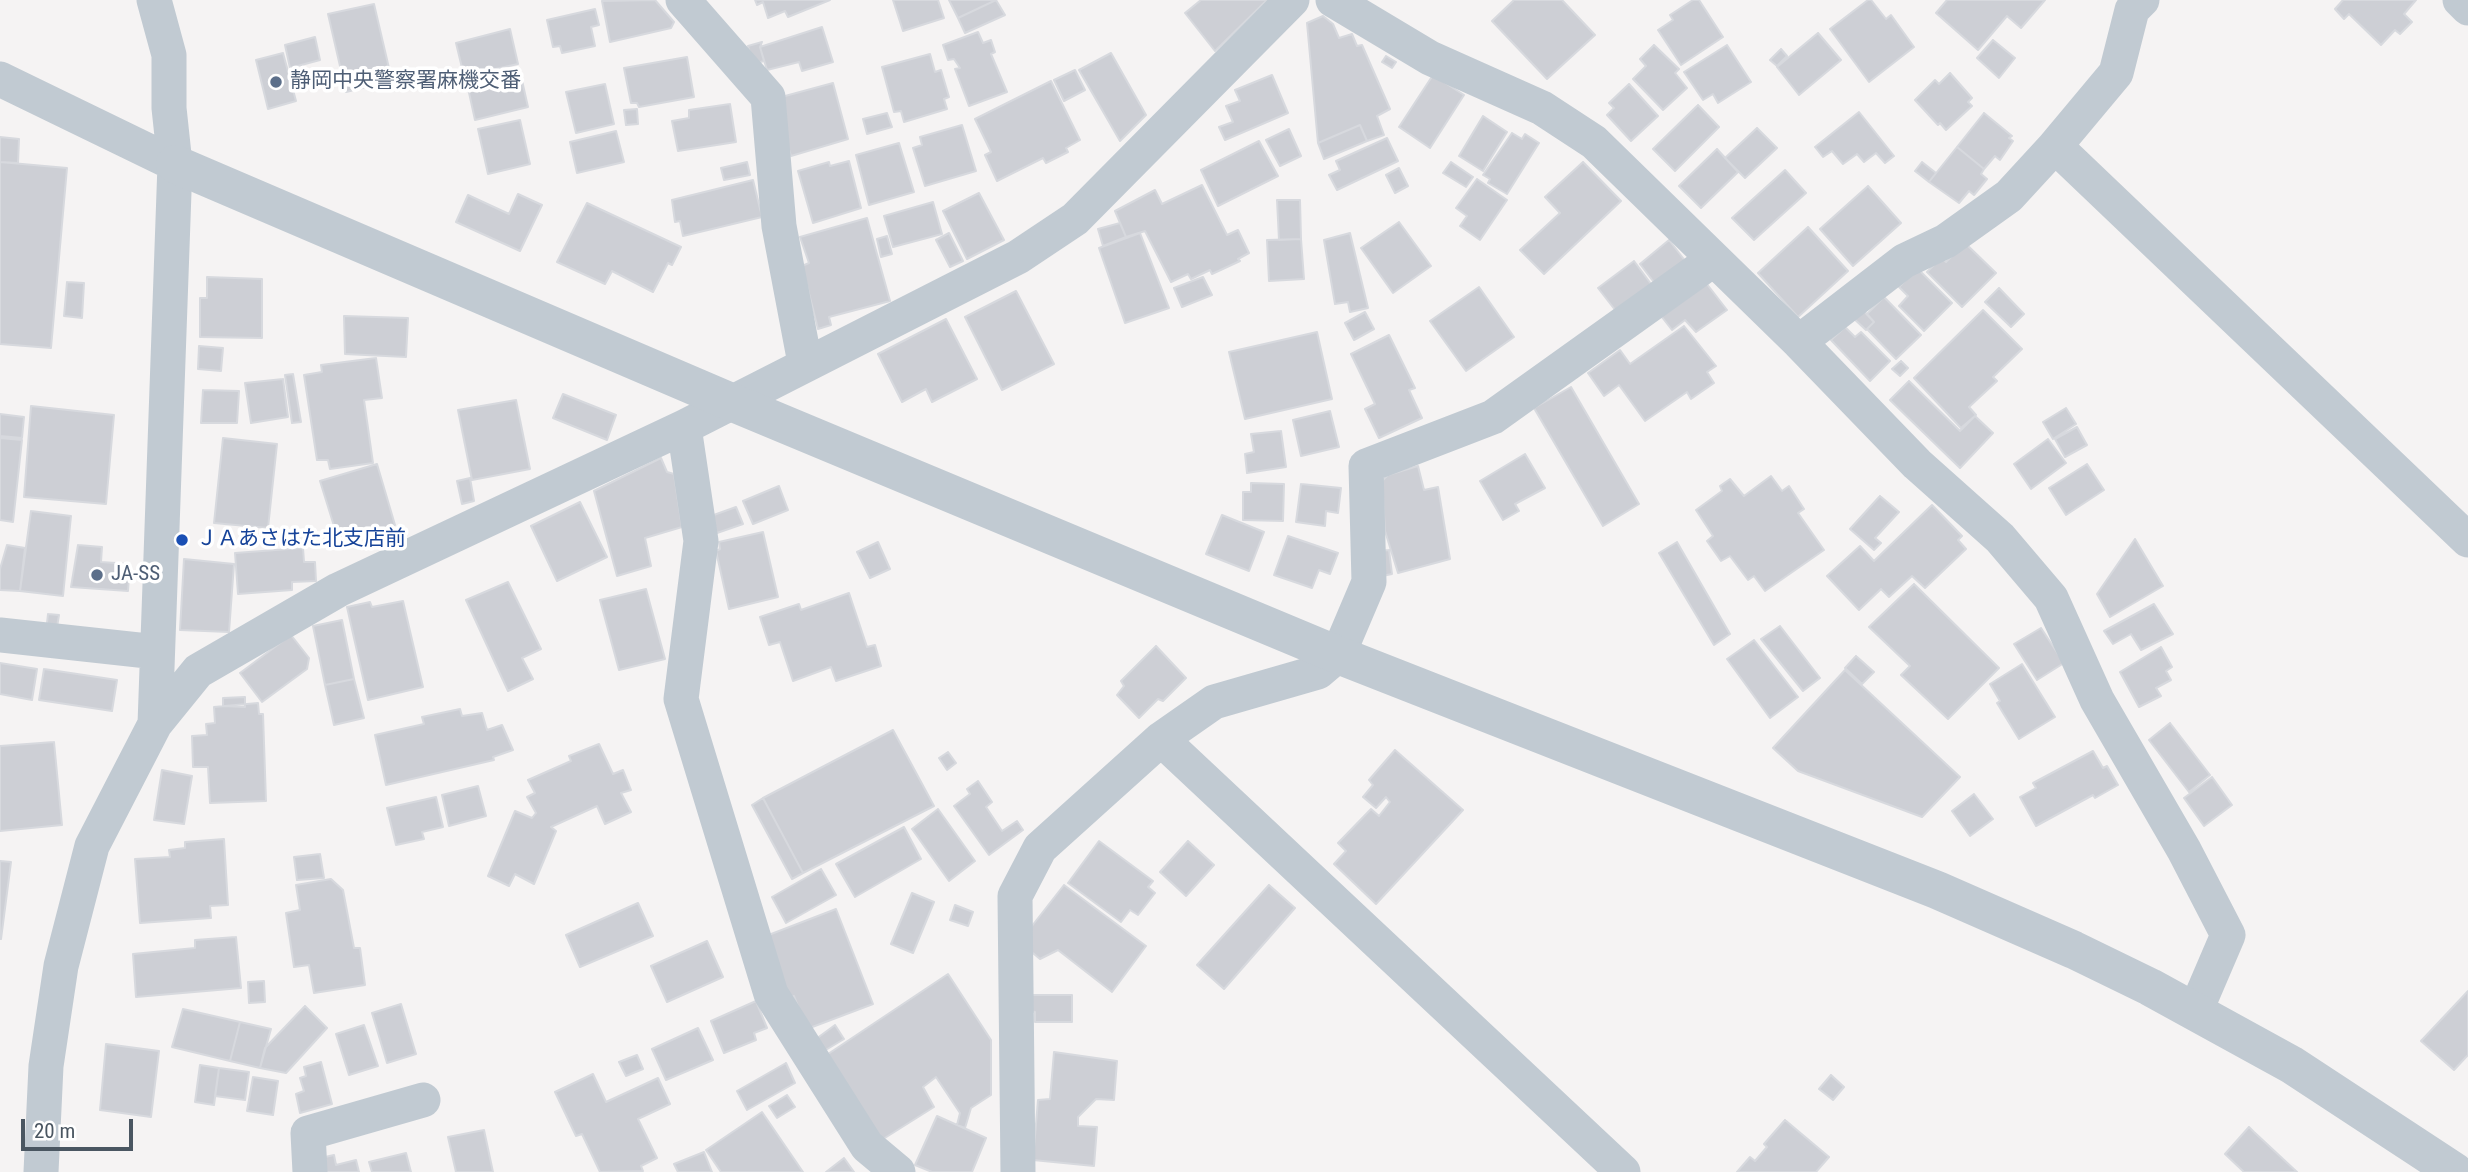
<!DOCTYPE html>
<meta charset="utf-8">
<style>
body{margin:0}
#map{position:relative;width:2468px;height:1172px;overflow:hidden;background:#f5f3f3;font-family:"Roboto Condensed",sans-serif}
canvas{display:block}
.scale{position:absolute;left:21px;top:1119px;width:112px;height:32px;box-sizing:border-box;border:4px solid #4a5661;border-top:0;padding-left:9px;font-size:21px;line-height:24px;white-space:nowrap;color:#4a5661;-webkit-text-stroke:5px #fff;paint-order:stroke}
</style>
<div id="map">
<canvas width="2468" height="1172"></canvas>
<div class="scale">20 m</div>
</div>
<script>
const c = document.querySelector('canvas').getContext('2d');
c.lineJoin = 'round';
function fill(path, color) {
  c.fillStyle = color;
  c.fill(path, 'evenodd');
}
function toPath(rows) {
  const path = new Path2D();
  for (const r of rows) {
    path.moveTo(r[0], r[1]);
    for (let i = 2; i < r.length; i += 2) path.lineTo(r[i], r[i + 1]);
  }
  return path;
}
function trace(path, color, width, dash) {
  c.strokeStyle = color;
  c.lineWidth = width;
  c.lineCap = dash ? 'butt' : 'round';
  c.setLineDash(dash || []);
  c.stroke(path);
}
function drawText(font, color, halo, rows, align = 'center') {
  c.font = font + ' "Roboto Condensed","Noto Sans JP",sans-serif';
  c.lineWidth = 7;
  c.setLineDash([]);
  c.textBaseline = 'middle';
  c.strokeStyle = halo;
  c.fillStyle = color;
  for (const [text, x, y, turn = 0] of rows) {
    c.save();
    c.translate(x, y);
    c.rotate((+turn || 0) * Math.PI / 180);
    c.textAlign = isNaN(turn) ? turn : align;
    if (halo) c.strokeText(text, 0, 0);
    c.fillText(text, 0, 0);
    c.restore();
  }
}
const building = toPath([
 [655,0,674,22,671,28,610,42,602,1,655,0],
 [755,0,830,0,788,17,785,11,768,18,763,2,757,5,755,0],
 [893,0,938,0,944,18,903,31,893,0],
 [949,0,996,0,958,18,949,0],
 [996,0,1005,15,965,33,958,18,996,0],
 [1201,0,1267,0,1215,51,1185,13,1201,0],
 [1514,0,1562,0,1595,35,1547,79,1492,21,1514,0],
 [1693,0,1699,0,1723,37,1681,65,1658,30,1673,20,1670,15,1693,0],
 [1868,0,1871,0,1886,19,1891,15,1914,47,1869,82,1830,29,1868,0],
 [1947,0,2045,0,2021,28,2007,16,1978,50,1936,13,1947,0],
 [2343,0,2416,0,2404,14,2412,22,2400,34,2395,30,2381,45,2349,14,2344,19,2335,9,2343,0],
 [374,4,392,81,346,92,328,14,374,4],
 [595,9,599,25,591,27,595,46,562,53,560,46,553,47,547,20,595,9],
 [1323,16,1333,24,1339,38,1352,34,1357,46,1362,45,1390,109,1377,116,1384,135,1367,141,1360,125,1318,143,1307,23,1323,16],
 [822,27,833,62,802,71,799,62,767,70,760,47,822,27],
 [510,29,518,64,464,76,456,43,510,29],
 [978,32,983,43,991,40,995,52,991,54,1007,92,969,106,955,69,960,68,954,59,948,60,943,45,978,32],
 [1818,33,1841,60,1799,95,1777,67,1818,33],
 [315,37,320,60,290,68,285,45,315,37],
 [1993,40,2015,58,1999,78,1977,58,1993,40],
 [762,42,760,47,764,61,753,64,748,46,762,42],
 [1654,45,1679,69,1675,73,1687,88,1663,110,1633,79,1646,66,1640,59,1654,45],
 [1727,45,1751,82,1718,103,1713,94,1703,100,1684,72,1727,45],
 [1781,49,1787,56,1777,66,1770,60,1781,49],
 [283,53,296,101,268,109,256,60,283,53],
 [1111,53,1146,115,1120,141,1079,70,1111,53],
 [930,54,935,72,941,70,949,97,944,99,947,109,904,122,901,111,894,112,882,67,930,54],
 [1386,56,1396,62,1392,68,1382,62,1386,56],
 [687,57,694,97,639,107,637,103,631,103,624,68,687,57],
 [1075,70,1085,90,1064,101,1054,80,1075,70],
 [1950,73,1972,98,1968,102,1972,106,1946,130,1940,123,1938,125,1915,100,1935,80,1939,84,1950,73],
 [1272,75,1288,113,1225,140,1219,127,1233,122,1226,106,1240,101,1235,90,1272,75],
 [1433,75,1464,95,1430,148,1399,127,1433,75],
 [521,76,528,107,475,120,468,88,521,76],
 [1051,81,1080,140,1066,148,1068,152,1046,163,1043,158,997,181,985,155,991,152,975,119,1051,81],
 [833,83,848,139,791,156,774,99,833,83],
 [605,84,614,124,576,133,566,92,605,84],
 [1629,84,1658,116,1631,141,1607,115,1614,108,1609,103,1629,84],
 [730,104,736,142,678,151,672,121,689,118,689,110,730,104],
 [1698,105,1719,127,1675,171,1653,149,1698,105],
 [637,109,638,124,626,125,624,110,637,109],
 [1859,112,1894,156,1885,163,1876,153,1864,162,1857,154,1843,164,1832,151,1823,157,1815,147,1859,112],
 [887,113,892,127,867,134,863,119,887,113],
 [1984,113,2012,136,2009,138,2013,141,2000,160,1995,156,1984,169,1957,147,1984,113],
 [1483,116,1507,132,1483,171,1459,156,1483,116],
 [520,120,530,164,488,174,478,129,520,120],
 [962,125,976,171,925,186,913,148,922,145,920,137,962,125],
 [1360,125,1367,141,1324,159,1318,143,1360,125],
 [1757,128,1777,148,1745,178,1725,158,1757,128],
 [1289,129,1301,156,1280,166,1266,140,1289,129],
 [616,131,624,162,577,173,570,142,616,131],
 [1512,133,1522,139,1525,134,1539,143,1507,194,1488,183,1490,179,1483,175,1512,133],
 [0,137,19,139,18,163,0,162,0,137],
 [1387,138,1398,161,1337,190,1329,175,1340,170,1336,161,1387,138],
 [1259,141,1278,176,1218,206,1201,170,1259,141],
 [899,143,914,192,869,205,856,155,899,143],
 [1957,147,1984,169,1981,174,1987,179,1974,195,1969,191,1959,203,1929,182,1957,147],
 [1717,149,1738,172,1701,208,1679,186,1717,149],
 [849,161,861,208,813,223,798,171,829,162,830,166,849,161],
 [0,162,67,168,51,348,0,344,0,162],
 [747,162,750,175,724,180,721,168,747,162],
 [1451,162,1473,177,1466,187,1443,173,1451,162],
 [1583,162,1621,201,1544,274,1520,250,1560,213,1545,197,1583,162],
 [1922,162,1936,173,1929,182,1915,171,1922,162],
 [1399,168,1408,186,1395,193,1386,175,1399,168],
 [1785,170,1806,193,1754,240,1732,218,1785,170],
 [1477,179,1507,200,1480,240,1460,226,1467,216,1456,208,1477,179],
 [753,180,762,217,683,236,680,221,675,222,672,200,753,180],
 [1202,185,1227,235,1238,230,1249,253,1238,259,1240,261,1212,274,1210,270,1191,279,1188,274,1171,282,1145,231,1126,237,1115,211,1155,190,1162,204,1202,185],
 [1868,186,1901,223,1853,266,1820,229,1868,186],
 [979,193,1004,240,967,259,943,211,979,193],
 [518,194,542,205,520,251,456,222,468,195,509,214,518,194],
 [1277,200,1300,200,1301,239,1279,240,1277,200],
 [933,202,942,234,893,247,884,216,933,202],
 [587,203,681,247,672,265,668,263,653,292,612,271,605,284,557,262,587,203],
 [867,218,890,301,829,317,831,325,818,329,802,266,809,263,800,237,867,218],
 [1399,222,1431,266,1393,293,1361,248,1399,222],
 [1120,223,1126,237,1103,246,1098,229,1120,223],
 [1808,227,1848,271,1798,317,1758,273,1808,227],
 [949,233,963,261,950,267,936,240,949,233],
 [1140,233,1169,308,1125,323,1099,248,1140,233],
 [1350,233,1368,308,1350,312,1348,302,1335,304,1324,240,1350,233],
 [887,236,892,254,881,257,877,239,887,236],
 [1301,239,1304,279,1269,281,1267,240,1301,239],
 [1669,240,1686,262,1656,285,1640,264,1669,240],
 [1965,243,1996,273,1962,307,1927,272,1941,258,1946,262,1965,243],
 [1634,261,1654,288,1619,315,1598,288,1634,261],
 [1917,268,1952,303,1924,331,1899,306,1908,296,1899,287,1917,268],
 [207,277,262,279,262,338,200,337,200,298,207,298,207,277],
 [1203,277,1212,295,1182,307,1174,288,1203,277],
 [1703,279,1727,310,1696,332,1685,320,1672,330,1658,312,1703,279],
 [67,282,84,283,82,318,64,316,67,282],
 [1479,287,1514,337,1466,371,1430,321,1479,287],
 [1999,288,2024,314,2011,327,1985,302,1999,288],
 [1016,291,1054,364,1002,390,965,317,1016,291],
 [1884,297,1921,335,1896,359,1867,329,1874,322,1867,314,1884,297],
 [1860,307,1874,322,1866,330,1851,316,1860,307],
 [1983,310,2022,349,1993,377,1997,381,1969,407,1976,415,1961,428,1914,378,1983,310],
 [1365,312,1374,329,1354,340,1345,323,1365,312],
 [344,316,408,318,406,357,345,354,344,316],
 [946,319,977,379,932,402,926,389,902,402,878,354,946,319],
 [1684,326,1716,366,1707,372,1714,383,1691,399,1687,392,1645,421,1619,385,1604,396,1588,373,1620,350,1630,364,1684,326],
 [1845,327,1855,337,1861,332,1890,361,1870,381,1831,340,1845,327],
 [1317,332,1332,399,1245,419,1229,352,1317,332],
 [1389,335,1415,388,1409,390,1422,418,1379,438,1365,409,1375,404,1351,354,1389,335],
 [199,346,223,348,221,371,198,369,199,346],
 [376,358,382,398,364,400,373,463,330,469,328,460,317,460,304,375,322,372,321,365,376,358],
 [1901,361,1908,368,1900,376,1892,369,1901,361],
 [293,374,301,422,292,423,285,375,293,374],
 [283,379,288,417,251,423,245,383,283,379],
 [1909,381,1960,431,1975,416,1993,433,1960,468,1890,400,1909,381],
 [1571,387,1639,504,1603,526,1534,408,1571,387],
 [203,390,239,391,237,423,201,423,203,390],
 [563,394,616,415,607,440,553,418,563,394],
 [516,400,530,469,472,480,458,410,516,400],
 [31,406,114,415,106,504,24,497,31,406],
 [2066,408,2076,424,2053,439,2043,422,2066,408],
 [1330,411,1339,447,1301,456,1293,420,1330,411],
 [0,414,24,417,22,438,0,436,0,414],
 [2077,427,2087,445,2065,457,2055,439,2077,427],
 [1281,431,1286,467,1247,473,1245,454,1254,452,1251,434,1281,431],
 [0,438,22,440,13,522,0,520,0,438],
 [223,438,277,444,268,528,214,523,223,438],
 [2048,439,2066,463,2031,489,2014,464,2048,439],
 [1525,454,1545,488,1515,504,1519,511,1503,520,1480,481,1525,454],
 [661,458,667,472,674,474,682,527,645,538,651,566,617,576,594,491,661,458],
 [377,464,395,525,339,542,320,481,377,464],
 [2087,464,2104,490,2066,515,2049,488,2087,464],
 [1418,466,1424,490,1438,487,1450,559,1398,573,1385,531,1382,481,1388,475,1418,466],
 [1771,476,1782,491,1789,486,1804,509,1798,513,1824,550,1765,591,1754,576,1748,580,1730,556,1721,561,1707,541,1713,536,1696,510,1722,491,1720,486,1730,479,1744,496,1771,476],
 [470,478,474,501,462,504,457,481,470,478],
 [1251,483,1284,484,1283,521,1243,520,1243,492,1251,492,1251,483],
 [1301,484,1341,488,1338,513,1326,511,1325,526,1296,522,1301,484],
 [779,486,788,510,753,524,743,501,779,486],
 [1880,496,1899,512,1875,538,1881,543,1874,550,1850,529,1880,496],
 [580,502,607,557,557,581,531,526,580,502],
 [1932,505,1962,536,1958,540,1966,549,1925,588,1912,576,1889,597,1881,589,1859,610,1827,576,1860,546,1874,561,1932,505],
 [736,507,743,524,717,533,711,516,736,507],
 [31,511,71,516,63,596,20,591,31,511],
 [1222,515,1264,532,1249,571,1206,554,1222,515],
 [763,532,778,597,729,609,716,551,720,549,719,542,763,532],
 [1288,536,1338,553,1330,574,1319,570,1312,588,1274,575,1288,536],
 [2135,539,2163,586,2110,617,2097,594,2135,539],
 [878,542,890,569,870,578,857,552,878,542],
 [1677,542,1730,634,1714,645,1659,553,1677,542],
 [7,545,25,548,20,591,0,590,0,569,7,545],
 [78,545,102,547,101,562,130,564,128,591,71,587,78,545],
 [303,548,304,562,315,562,316,581,292,582,292,590,238,594,235,553,303,548],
 [1389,550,1392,574,1382,576,1378,551,1389,550],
 [184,559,234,564,229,632,180,630,184,559],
 [508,582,541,649,522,658,533,679,508,691,466,600,508,582],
 [1914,584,1999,668,1948,719,1901,675,1910,666,1869,627,1914,584],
 [646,589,665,659,619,670,600,600,646,589],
 [849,593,867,647,875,645,881,666,836,681,831,667,793,681,780,642,769,645,760,617,799,604,801,610,849,593],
 [403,601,423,687,368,700,347,607,370,602,372,607,403,601],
 [2154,604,2173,634,2141,650,2131,634,2113,644,2104,631,2154,604],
 [48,614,59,615,56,633,46,632,48,614],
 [342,620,354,679,325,685,313,626,342,620],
 [1780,626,1820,678,1803,691,1761,639,1780,626],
 [2041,628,2064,663,2037,680,2014,644,2041,628],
 [291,635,309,658,307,669,262,702,240,673,291,635],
 [1754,640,1798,697,1770,718,1727,659,1754,640],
 [1156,646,1186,678,1163,701,1158,699,1139,718,1117,695,1124,686,1121,681,1156,646],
 [2161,647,2172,667,2166,671,2171,680,2156,688,2161,696,2139,707,2120,672,2161,647],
 [1856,656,1874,672,1862,684,1845,668,1856,656],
 [0,663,37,669,32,700,0,694,0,663],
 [2022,664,2055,717,2019,739,1997,703,2000,701,1990,684,2022,664],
 [44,669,117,680,112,711,39,700,44,669],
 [1845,670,1960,777,1922,817,1798,771,1773,748,1845,670],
 [354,679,364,718,334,725,325,685,354,679],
 [245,697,245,707,223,706,223,698,245,697],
 [258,703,259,714,263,714,266,801,210,803,208,767,193,767,192,736,207,735,206,724,215,723,214,707,258,703],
 [460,709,462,716,482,713,487,730,502,725,513,750,493,757,494,760,386,785,375,735,424,724,422,717,460,709],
 [2170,723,2210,775,2189,792,2149,740,2170,723],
 [893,730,934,806,803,873,763,798,893,730],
 [54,742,62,825,0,831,0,746,54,742],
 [599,744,613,774,623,770,631,790,621,793,631,812,605,824,597,806,551,827,556,831,534,884,515,874,509,886,488,876,515,811,532,818,536,813,527,797,535,793,528,780,571,761,569,756,599,744],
 [1395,750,1463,810,1376,904,1334,864,1346,851,1338,843,1371,809,1379,816,1390,802,1386,797,1376,808,1363,797,1373,785,1369,780,1395,750],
 [2093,751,2103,768,2107,766,2118,785,2095,798,2093,795,2036,826,2020,797,2036,788,2033,783,2093,751],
 [948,752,956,763,947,770,939,758,948,752],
 [162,770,192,776,184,824,154,820,162,770],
 [2212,777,2232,805,2204,826,2184,798,2212,777],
 [978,781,992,802,986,807,1002,831,1017,821,1023,830,989,855,954,806,970,794,967,789,978,781],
 [478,786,486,816,449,826,442,795,478,786],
 [1974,794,1993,819,1970,836,1952,811,1974,794],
 [436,797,443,827,422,832,424,839,396,845,387,808,436,797],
 [763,798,803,873,792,879,752,805,763,798],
 [938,809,975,861,949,881,912,829,938,809],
 [904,827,921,859,855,897,836,864,904,827],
 [224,839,228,905,210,906,211,918,140,923,135,859,170,857,169,850,185,848,185,842,224,839],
 [1099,841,1153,881,1148,887,1155,893,1138,915,1130,910,1121,922,1068,883,1099,841],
 [1188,841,1214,865,1186,896,1160,872,1188,841],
 [320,854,324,878,297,880,294,857,320,854],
 [0,861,11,862,1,939,0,939,0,861],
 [821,869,836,895,786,923,772,897,821,869],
 [331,879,343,890,354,948,360,948,365,985,314,993,309,965,294,967,286,913,300,910,296,885,331,879],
 [1064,885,1146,946,1112,992,1058,950,1040,959,1028,949,1028,931,1064,885],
 [1269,885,1295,908,1224,989,1197,965,1269,885],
 [912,893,934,902,913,953,891,944,912,893],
 [638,903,653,936,580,967,566,935,638,903],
 [955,905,973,912,968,926,950,920,955,905],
 [836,909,873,1004,807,1029,794,996,789,998,766,936,836,909],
 [236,937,241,988,136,997,133,954,195,948,195,940,236,937],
 [707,941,723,977,667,1002,651,966,707,941],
 [948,974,991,1040,991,1095,971,1108,965,1128,957,1125,960,1113,936,1077,923,1087,934,1107,880,1141,825,1056,948,974],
 [264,981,265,1002,249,1003,248,982,264,981],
 [2468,991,2468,1055,2454,1070,2421,1041,2468,991],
 [1029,995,1072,995,1072,1022,1035,1022,1035,1012,1030,1011,1029,995],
 [756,1001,767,1028,754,1033,756,1040,724,1053,711,1021,756,1001],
 [401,1004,416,1054,387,1063,372,1013,401,1004],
 [305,1006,327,1028,286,1073,260,1068,265,1048,305,1006],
 [183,1009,240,1022,230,1061,172,1047,183,1009],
 [240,1022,271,1029,260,1068,230,1061,240,1022],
 [364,1025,378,1066,349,1075,336,1034,364,1025],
 [835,1025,844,1039,824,1051,816,1039,835,1025],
 [698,1028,713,1060,666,1080,652,1049,698,1028],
 [106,1044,159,1051,151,1117,100,1110,106,1044],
 [1054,1052,1117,1061,1114,1100,1096,1099,1078,1117,1078,1126,1097,1127,1094,1166,1033,1160,1038,1100,1050,1099,1054,1052],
 [637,1055,643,1069,626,1076,619,1062,637,1055],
 [321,1062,332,1104,300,1113,296,1094,304,1091,300,1078,306,1076,304,1067,321,1062],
 [786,1063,795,1083,747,1110,737,1091,786,1063],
 [200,1065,219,1068,214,1105,195,1102,200,1065],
 [219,1068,249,1072,245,1100,215,1096,219,1068],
 [593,1074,606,1102,658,1078,670,1104,638,1119,657,1158,641,1166,643,1171,600,1172,582,1134,576,1136,555,1092,593,1074],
 [1831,1075,1844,1087,1833,1100,1819,1089,1831,1075],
 [253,1077,278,1081,273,1115,247,1111,253,1077],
 [787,1095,795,1107,777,1118,769,1106,787,1095],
 [762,1112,803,1172,721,1172,706,1150,762,1112],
 [937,1116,986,1138,972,1172,932,1172,915,1165,937,1116],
 [1785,1120,1829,1157,1816,1172,1737,1172,1750,1157,1755,1161,1767,1147,1764,1144,1785,1120],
 [2249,1127,2254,1132,2297,1172,2244,1172,2225,1154,2249,1127],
 [484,1130,493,1172,456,1172,448,1137,484,1130],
 [704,1152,712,1172,678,1172,674,1164,704,1152],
 [406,1153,411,1172,372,1172,369,1162,406,1153],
 [334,1155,336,1165,356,1160,359,1172,326,1172,325,1157,334,1155],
 [844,1158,854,1172,826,1172,844,1158]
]);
fill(building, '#cdcfd5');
trace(building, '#d7d9de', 2);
trace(toPath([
 [154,0,169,55,169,108,175,164,155,724],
 [683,0,768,97,779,226,805,363],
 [1333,0,1430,58,1542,108,1594,142,1799,342,1917,464,2000,538,2051,598,2097,700,2184,850,2228,935,2195,1012],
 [2142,0,2132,10,2116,73,2055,146,2468,540],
 [2460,0,2468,8],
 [0,79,175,164],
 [1799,342,1904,261,1946,241,2009,196,2055,146],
 [684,427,701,541,681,699,771,994,867,1146,898,1172],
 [0,635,157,652],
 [1161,739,1623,1172],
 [41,1172,46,1066,61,966,92,846,155,724,198,671,338,590,684,427,1018,257,1075,219,1292,0],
 [310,1172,308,1133,423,1100],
 [1018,1172,1015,896,1040,848,1161,739,1214,702,1318,672,1338,655,1369,582,1366,466,1493,417,1714,259]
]), '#c1cad2', 35);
trace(toPath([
 [175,164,731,402,1338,655,1937,890,2074,950,2150,987,2292,1065,2455,1172]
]), '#c1cad2', 38);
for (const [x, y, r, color] of [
 [276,82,7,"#5c6f8a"],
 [182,540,7,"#1a4fb4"],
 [97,575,7,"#5c6f8a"]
]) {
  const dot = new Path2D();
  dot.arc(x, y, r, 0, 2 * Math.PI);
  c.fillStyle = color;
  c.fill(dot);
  trace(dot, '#fff', 2.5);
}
drawText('21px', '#4e5e75', '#fff', [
 ["静岡中央警察署麻機交番",290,82],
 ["JA-SS",111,575]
], 'left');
drawText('21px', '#164399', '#fff', [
 ["ＪＡあさはた北支店前",196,540]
], 'left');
</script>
